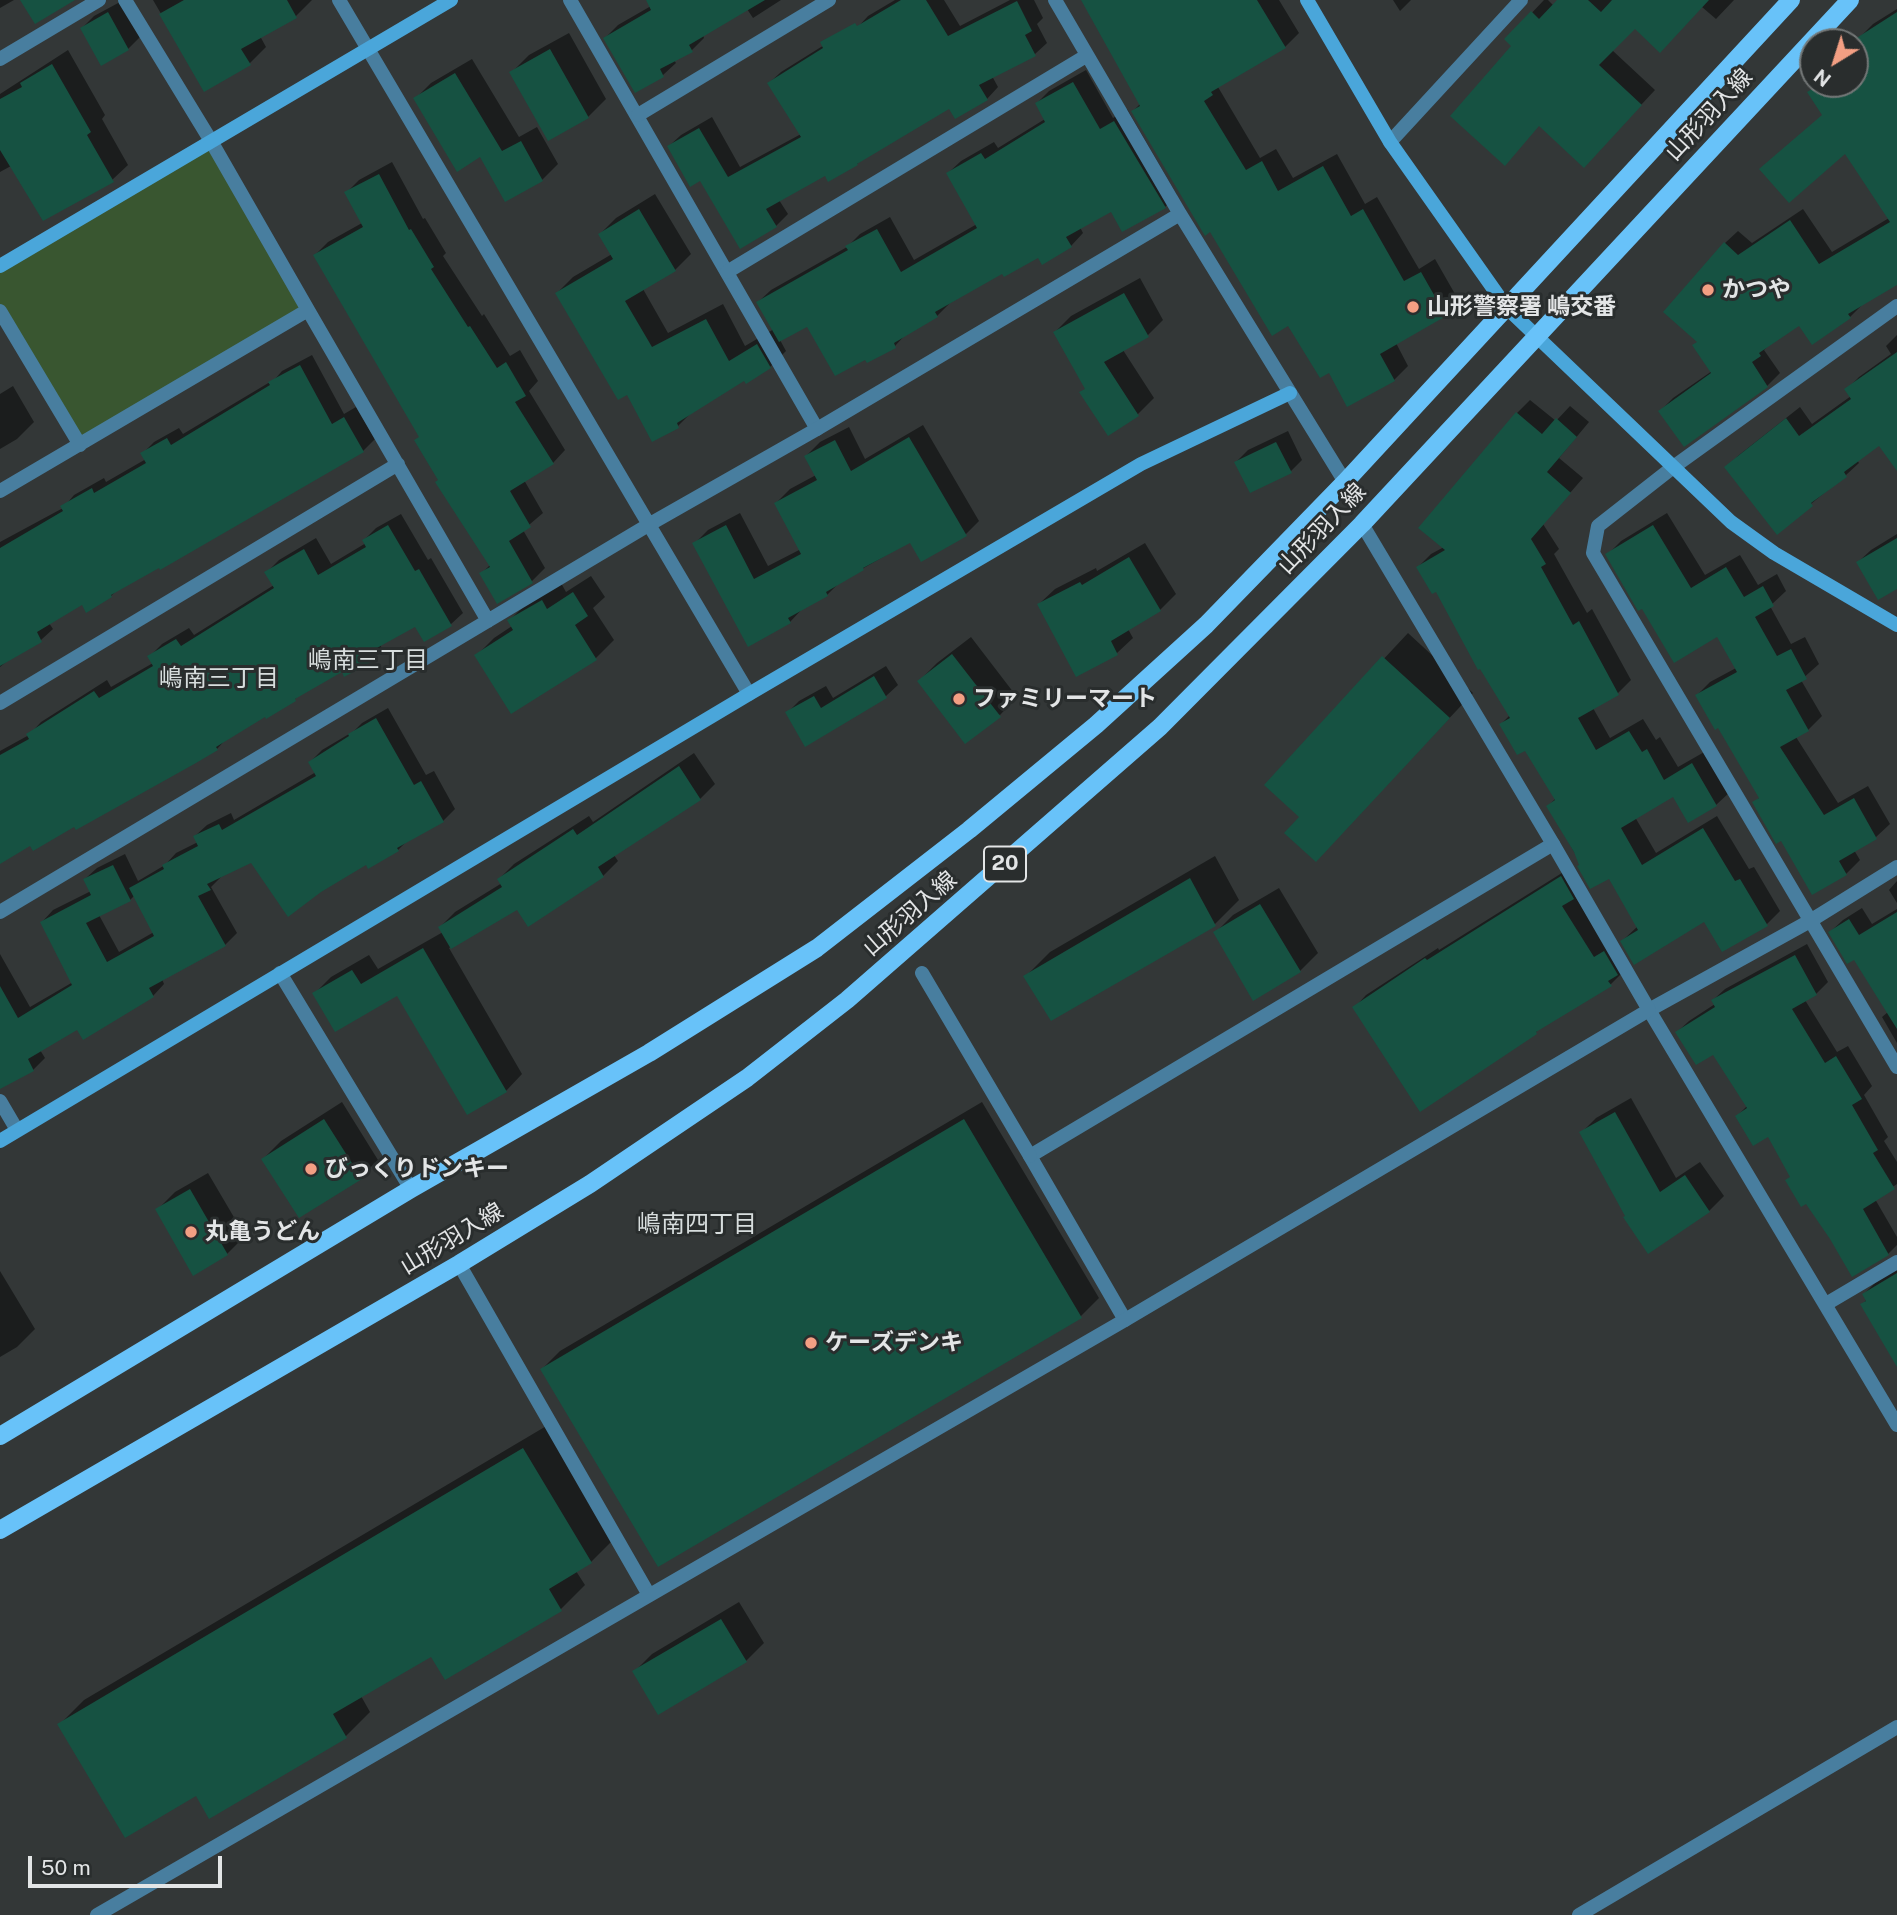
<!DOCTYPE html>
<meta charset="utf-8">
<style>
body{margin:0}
#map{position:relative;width:1897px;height:1915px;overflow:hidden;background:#333737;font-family:"Public Sans",sans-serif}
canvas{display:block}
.north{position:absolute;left:1799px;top:28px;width:70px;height:70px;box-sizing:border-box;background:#292d2d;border:2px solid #737777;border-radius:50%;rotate:218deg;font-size:19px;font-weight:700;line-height:28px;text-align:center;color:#e3e5e6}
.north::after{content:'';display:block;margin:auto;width:24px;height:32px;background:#f39f83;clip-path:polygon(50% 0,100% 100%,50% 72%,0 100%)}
.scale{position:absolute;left:28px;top:1856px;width:194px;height:32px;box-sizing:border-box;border:4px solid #e3e5e6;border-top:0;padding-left:9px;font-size:21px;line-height:24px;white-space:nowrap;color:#e3e5e6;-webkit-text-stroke:5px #292d2d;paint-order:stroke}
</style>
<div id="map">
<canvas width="1897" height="1915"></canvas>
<div class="north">N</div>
<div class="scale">50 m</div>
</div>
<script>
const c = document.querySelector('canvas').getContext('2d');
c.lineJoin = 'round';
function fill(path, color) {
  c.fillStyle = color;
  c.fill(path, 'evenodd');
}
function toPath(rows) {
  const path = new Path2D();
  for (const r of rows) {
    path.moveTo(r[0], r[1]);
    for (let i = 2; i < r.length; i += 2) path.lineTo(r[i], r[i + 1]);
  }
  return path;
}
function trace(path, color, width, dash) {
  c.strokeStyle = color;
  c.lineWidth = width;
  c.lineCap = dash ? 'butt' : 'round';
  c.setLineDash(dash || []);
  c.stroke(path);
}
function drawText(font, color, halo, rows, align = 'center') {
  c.font = font + ' "Public Sans","Noto Sans JP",sans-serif';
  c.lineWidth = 6;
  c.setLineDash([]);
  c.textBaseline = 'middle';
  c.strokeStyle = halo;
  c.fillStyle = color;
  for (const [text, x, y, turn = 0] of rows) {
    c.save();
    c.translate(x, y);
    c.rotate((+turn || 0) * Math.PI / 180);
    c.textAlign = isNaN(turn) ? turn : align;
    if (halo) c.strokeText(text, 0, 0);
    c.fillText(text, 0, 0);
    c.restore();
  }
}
fill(toPath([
 [211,141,308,310,80,445,0,311,0,266]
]), '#395630');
fill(toPath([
 [0,0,14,0,0,8],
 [153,0,312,0,296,16,260,36,266,47,249,64,205,89],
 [648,0,781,0,753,18,747,9,703,35,704,38,692,50,674,60,676,63,663,75,636,91,605,38,618,25,651,6],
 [895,0,944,0,960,26,1010,0,1034,0,1043,18,1037,24,1047,43,1035,54,992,76,998,87,987,99,950,107,864,158,857,164,829,179,826,174,779,200,788,214,776,226,701,179,669,146,681,135,712,117,740,167,801,134,769,83,781,72,837,37,857,28,868,16],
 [1083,0,1279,0,1299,33,1285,47,1218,87,1260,158,1276,149,1293,178,1337,154,1365,204,1377,197,1419,269,1435,259,1459,301,1445,315,1396,343,1408,366,1394,380,1329,370,1211,230,1133,111,1140,104],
 [1393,0,1411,0,1400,11],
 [1544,0,1548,0,1554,6,1560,0,1734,0,1716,19,1702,7,1635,27,1612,50,1655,90,1598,151,1507,39],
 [120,2,140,37,128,49,82,28,94,16],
 [1897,9,1897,283,1863,304,1850,317,1799,323,1772,342,1764,350,1780,373,1767,386,1684,445,1660,411,1673,398,1712,371,1698,341,1725,243,1738,231,1752,243,1803,209,1832,252,1889,218,1810,92,1818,84,1855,84,1855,60,1860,37,1873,24],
 [569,33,606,99,588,117,511,73,529,55],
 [68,50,105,115,102,119,128,165,112,180,11,166,0,172,0,94],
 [472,59,519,137,537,127,558,164,542,180,481,155,415,99,431,83],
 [1086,70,1113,118,1127,109,1177,195,1165,207,1112,210,1080,227,1083,233,1071,246,1039,255,1003,271,950,303,937,316,907,333,895,346,808,324,780,340,786,351,770,367,744,378,694,410,678,426,628,393,557,293,573,277,612,254,600,234,616,218,655,194,691,254,675,270,643,289,668,333,723,304,745,346,774,329,758,302,771,290,847,247,860,234,890,217,914,260,977,224,948,173,961,161,994,142,998,148,1045,119,1037,103,1049,91],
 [392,162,423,219,425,218,446,253,443,256,482,316,484,314,510,356,520,350,538,381,529,391,565,450,553,463,524,480,543,513,523,530,545,568,532,581,482,573,490,565,440,479,420,436,315,255,328,242,362,223,346,193,359,180],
 [1140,278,1163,320,1147,336,1123,350,1154,398,1138,414,1108,433,1086,388,1055,332,1071,316],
 [1897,335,1897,468,1879,444,1857,460,1859,463,1846,475,1777,532,1726,467,1739,455,1800,407,1812,424,1851,396,1846,390,1859,377,1891,354,1886,346],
 [312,355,344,414,356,407,375,439,363,451,118,589,111,596,82,602,49,623,53,629,41,640,12,657,0,667,0,542,63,508,74,495,104,478,106,482,146,459,143,453,154,442,179,428,183,434,275,379,282,371],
 [13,386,34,422,17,439,0,449,0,394],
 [1530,400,1556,421,1570,406,1589,422,1559,458,1583,478,1543,524,1559,549,1554,554,1587,613,1592,609,1631,680,1618,693,1593,708,1610,738,1643,719,1656,740,1660,737,1678,767,1706,751,1730,792,1716,805,1674,795,1635,817,1656,853,1717,816,1749,869,1754,867,1780,911,1767,924,1705,919,1622,941,1638,926,1609,876,1581,864,1548,806,1556,798,1525,748,1501,724,1510,715,1436,590,1418,567,1431,554,1444,547,1517,413],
 [923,425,979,521,965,535,911,541,841,581,827,595,804,607,790,622,695,543,708,530,740,513,768,566,801,549,776,503,790,489,816,475,806,456,820,442,849,427,865,459],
 [1288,431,1302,460,1291,471,1236,462,1248,450],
 [1667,513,1705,575,1740,555,1758,585,1777,574,1786,591,1770,606,1791,644,1805,637,1819,664,1801,680,1822,716,1808,730,1796,737,1838,803,1868,786,1890,824,1876,837,1854,850,1860,860,1846,874,1781,839,1754,803,1760,797,1719,726,1697,695,1710,682,1736,668,1718,635,1643,606,1607,555,1621,541],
 [401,514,428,560,431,558,463,613,450,625,415,624,380,645,382,648,370,661,342,670,300,694,295,699,227,738,217,749,75,824,31,844,0,862,0,751,29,735,41,722,107,680,111,687,153,663,150,656,162,644,189,628,194,635,274,585,267,572,279,560,316,538,331,564,366,543,364,540,376,528],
 [1897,534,1897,587,1858,562,1871,550],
 [1145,543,1176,594,1160,610,1128,629,1133,638,1117,653,1077,675,1039,604,1055,589,1096,568,1097,571],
 [591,576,605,597,593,608,614,640,596,658,512,712,476,656,494,638,512,626,509,621,527,603,561,583,566,592],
 [1408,633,1473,693,1316,860,1301,817,1266,785],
 [971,637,1017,697,1000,715,919,681,937,663],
 [886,666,898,685,886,696,806,745,787,713,799,701,826,686,833,698],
 [388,708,426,775,434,771,455,809,443,821,408,840,398,850,367,863,252,860,221,877,211,887,237,933,225,945,162,979,164,984,153,996,78,1027,40,1050,45,1058,33,1070,0,1072,0,954,30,1007,73,982,42,922,53,910,91,891,85,879,97,868,125,854,138,881,165,865,176,853,198,842,195,836,207,825,231,813,234,820,316,772,310,762,322,750,354,731,362,723],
 [135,895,154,932,119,952,99,915,130,900],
 [694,753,715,784,700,799,614,855,618,861,603,876,529,924,518,908,449,948,522,1074,506,1091,398,993,314,994,331,977,369,955,378,969,443,932,440,927,455,912,502,883,499,879,514,864,589,816,593,822],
 [1215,856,1239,900,1215,924,1026,976,1050,952],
 [1573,866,1584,886,1575,896,1622,973,1610,985,1543,1025,1536,1032,1355,1007,1366,995,1438,948,1439,950],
 [1897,881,1897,903,1889,890],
 [1279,888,1318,953,1300,971,1215,933,1233,915],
 [1862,908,1872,924,1897,909,1897,1043,1882,1017,1888,1012,1854,958,1830,932,1843,920],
 [1807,944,1828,982,1816,994,1805,1000,1837,1052,1848,1046,1872,1086,1864,1095,1888,1137,1884,1141,1897,1162,1897,1184,1875,1199,1897,1237,1897,1245,1888,1254,1792,1176,1768,1134,1737,1116,1747,1106,1714,1052,1677,1032,1689,1021,1715,1004,1713,1000,1725,989],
 [1631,1098,1676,1178,1700,1162,1724,1196,1709,1211,1627,1215,1581,1133,1596,1118],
 [342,1102,378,1160,360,1178,263,1159,281,1141],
 [982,1102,1099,1298,1081,1316,542,1369,560,1351],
 [208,1173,245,1236,227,1254,157,1210,175,1192],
 [1897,1267,1897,1362,1862,1305,1867,1299,1864,1294,1882,1276],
 [0,1271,35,1329,17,1347,0,1357],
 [548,1425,615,1538,591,1562,576,1571,585,1585,561,1609,445,1678,431,1654,361,1696,370,1712,346,1736,210,1817,196,1794,60,1724,84,1700],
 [739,1602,764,1643,746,1661,634,1672,652,1654]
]), '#0007');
fill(toPath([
 [20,0,75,0,35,24],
 [184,0,287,0,297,18,241,49,251,65,204,92,159,14],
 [646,0,765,0,689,45,693,52,660,69,664,77,635,93,603,38,651,10],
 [901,0,926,0,948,36,1017,1,1032,31,1025,35,1036,56,979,85,988,100,955,119,949,109,857,164,858,165,828,182,825,176,766,209,777,227,740,249,700,181,690,187,667,146,699,128,728,177,801,137,767,83,823,48,820,42,855,23,857,26],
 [1081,0,1257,0,1286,48,1211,92,1213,95,1204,101,1246,170,1262,161,1278,191,1323,166,1351,216,1363,209,1404,281,1421,272,1446,316,1380,354,1395,381,1347,407,1329,373,1320,378,1288,326,1272,336,1210,232,1205,236,1131,111,1140,106],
 [1557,0,1588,0,1601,12,1612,0,1709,0,1660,53,1635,29,1599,65,1642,105,1584,168,1539,126,1505,166,1450,116,1511,46,1504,39,1531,11,1539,19],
 [108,12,129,50,101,66,80,28],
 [1897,12,1897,285,1848,314,1851,318,1812,345,1799,326,1759,353,1761,356,1752,362,1768,387,1684,447,1658,411,1711,373,1692,345,1697,342,1663,312,1724,242,1738,255,1790,220,1819,264,1890,222,1845,154,1789,203,1759,169,1822,115,1807,92,1821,84,1855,84,1855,39],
 [550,49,589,118,548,141,509,72],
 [52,64,91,132,87,135,114,182,43,221,0,150,0,99,22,87,20,83],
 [455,73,502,151,521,141,543,181,505,202,480,157,457,172,413,98],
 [1073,82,1100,129,1114,121,1166,208,1122,232,1111,212,1066,237,1072,247,1042,265,1038,258,1004,277,1002,274,935,312,938,317,894,343,896,348,867,363,865,360,835,376,807,327,779,342,756,302,848,250,845,246,877,229,901,272,977,228,946,173,981,153,985,159,1045,122,1035,103],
 [379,174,409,230,411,229,434,267,431,269,468,327,470,326,497,368,506,362,526,396,515,402,554,464,510,491,531,527,509,541,533,583,497,604,479,573,490,567,435,482,438,480,414,440,419,437,313,255,363,227,344,192],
 [639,209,676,271,625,301,652,347,706,319,729,361,757,344,771,368,746,384,744,381,677,423,679,428,652,442,627,395,618,400,555,293,613,259,598,234],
 [1124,293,1149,337,1104,362,1139,416,1108,436,1079,392,1085,389,1053,332],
 [1897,352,1897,471,1879,446,1844,472,1847,477,1811,503,1813,506,1777,535,1724,467,1786,418,1799,436,1851,399,1844,389],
 [300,365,332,424,344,417,364,452,160,570,159,568,111,595,112,597,86,613,82,605,37,632,42,642,0,666,0,548,63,511,60,506,92,488,94,493,146,463,140,453,167,438,171,445,270,385,268,382],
 [1516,412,1542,434,1556,418,1577,437,1547,472,1571,493,1531,539,1546,564,1541,567,1573,625,1579,621,1619,695,1578,718,1596,750,1629,731,1642,752,1647,749,1664,780,1692,763,1717,806,1688,823,1673,797,1621,828,1642,865,1703,828,1735,881,1740,879,1768,926,1722,952,1704,922,1634,965,1620,941,1638,930,1609,879,1590,889,1577,866,1579,865,1574,852,1546,806,1555,800,1525,751,1517,755,1499,724,1510,718,1480,669,1478,670,1436,592,1432,594,1416,567,1445,550,1418,528],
 [909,437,967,536,921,562,910,543,863,568,864,570,826,592,828,596,788,618,791,623,748,647,692,543,726,525,754,579,801,554,774,503,817,480,804,456,835,440,851,471],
 [1276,442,1292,473,1250,493,1234,462],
 [388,525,415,571,419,569,452,626,424,642,415,627,366,654,371,662,344,677,342,672,295,699,296,701,266,719,265,717,216,747,218,750,196,763,76,830,74,827,33,851,30,846,0,864,0,755,29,739,26,734,94,691,99,698,153,666,147,656,176,639,181,646,274,588,264,572,304,549,318,575,366,547,362,540],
 [1653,525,1691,588,1726,567,1744,597,1763,586,1774,606,1755,617,1777,656,1791,649,1807,679,1786,690,1809,731,1780,747,1824,815,1854,798,1877,839,1839,861,1847,875,1812,895,1781,841,1776,844,1752,802,1759,798,1718,728,1715,730,1695,695,1737,672,1717,637,1674,663,1642,609,1638,611,1605,554],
 [1897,538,1897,589,1878,600,1856,562],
 [1129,557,1161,611,1111,641,1118,655,1076,677,1037,604,1080,582,1082,585],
 [573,592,588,616,575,625,597,660,511,714,474,655,513,630,507,620,542,600,547,609],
 [952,654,1001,717,965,744,917,681],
 [1382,656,1450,718,1316,862,1284,833,1299,817,1264,785],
 [874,676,887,698,805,747,785,712,814,696,821,708],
 [376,718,414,785,421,781,444,822,397,848,399,851,368,869,366,865,321,892,288,917,251,863,207,884,211,890,198,896,226,946,149,988,154,997,83,1040,77,1030,28,1059,34,1071,0,1089,0,986,18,1018,72,985,40,922,91,895,83,879,113,865,131,901,86,923,107,962,154,936,129,888,164,869,162,865,198,846,193,836,219,824,222,830,316,776,308,762,349,736,348,734],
 [679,766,701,800,598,867,604,877,528,927,517,910,451,949,438,927,502,887,497,879,573,829,577,835],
 [1561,876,1574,899,1562,906,1594,957,1604,951,1618,975,1608,981,1612,986,1536,1032,1537,1034,1420,1112,1352,1007,1425,958,1427,960],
 [1190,878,1216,926,1051,1021,1023,976],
 [1260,904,1301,972,1253,1001,1213,932],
 [1897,912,1897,1029,1854,960,1847,964,1828,932,1849,919,1859,935],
 [423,948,507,1092,467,1115,397,996,335,1032,312,993,352,970,361,984],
 [1795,955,1817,995,1792,1009,1825,1063,1836,1056,1862,1099,1852,1105,1878,1150,1873,1153,1895,1189,1863,1209,1889,1255,1852,1277,1830,1239,1806,1204,1801,1207,1785,1180,1790,1177,1768,1137,1753,1146,1735,1116,1747,1108,1713,1055,1696,1065,1675,1032,1715,1007,1711,1000],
 [1615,1112,1660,1192,1685,1175,1710,1212,1648,1254,1623,1217,1625,1216,1579,1132],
 [324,1119,362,1179,299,1218,261,1159],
 [964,1119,1082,1318,658,1567,540,1369],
 [190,1189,228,1255,193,1276,155,1209],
 [1897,1273,1897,1367,1860,1304,1866,1301,1862,1294],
 [523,1448,592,1563,549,1589,562,1611,445,1680,431,1657,333,1714,347,1738,209,1819,196,1796,125,1838,57,1724],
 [721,1619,747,1662,658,1715,632,1671]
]), '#165242');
trace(toPath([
 [570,0,817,429],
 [1897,306,1672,468,1598,526,1593,553,1897,1067],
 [1897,867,1810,921,1649,1010,1897,1425],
 [280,973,411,1189],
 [459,1264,649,1595],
 [1826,1304,1897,1262],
 [1125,1320,1030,1156,1553,844],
 [1579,1915,1897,1727]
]), '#487e9f', 14);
trace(toPath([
 [125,0,211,141,308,310],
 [339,0,749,694],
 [1055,0,1180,214,1345,482],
 [0,59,99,0],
 [638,115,829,0],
 [1390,142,1521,0],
 [727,272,1086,56],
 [0,311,80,445],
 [0,491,308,310,488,621],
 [0,703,398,464],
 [0,912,650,524,817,429,1180,214],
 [922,973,1030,1156],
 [0,1101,17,1130],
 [97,1915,1125,1320,1649,1010,1553,844,1362,524]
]), '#487e9f', 14);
trace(toPath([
 [1307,0,1390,142,1507,308,1731,522,1774,553,1897,625],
 [0,266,451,0],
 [0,1141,749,694,1141,464,1290,393]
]), '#4aa6da', 14);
trace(toPath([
 [0,1436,411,1189,649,1053,817,948,969,830,1096,725,1206,625,1345,482,1791,0],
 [0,1530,459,1264,590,1184,747,1078,847,1000,1160,727,1362,524,1850,0]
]), '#68c2f9', 18);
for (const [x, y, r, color] of [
 [1708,290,7,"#f39f83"],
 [1413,307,7,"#f39f83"],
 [959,699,7,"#f39f83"],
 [311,1169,7,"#f39f83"],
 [191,1232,7,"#f39f83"],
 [811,1343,7,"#f39f83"]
]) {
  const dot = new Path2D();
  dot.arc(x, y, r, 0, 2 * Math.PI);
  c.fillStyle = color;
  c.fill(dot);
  trace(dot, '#292d2d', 2.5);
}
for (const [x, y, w] of [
 [1005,864,42]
]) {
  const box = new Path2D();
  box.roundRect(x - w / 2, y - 17.5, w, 35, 5);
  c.fillStyle = '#292d2d';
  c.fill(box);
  trace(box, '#e3e5e6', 2);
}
drawText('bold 21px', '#e3e5e6', null, [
 ["20",1005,864]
]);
drawText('23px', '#e3e5e6', '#292d2d', [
 ["山形羽入線",1709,115,-47],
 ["山形羽入線",1322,529,-46],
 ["山形羽入線",910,914,-41],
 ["山形羽入線",452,1239,-31]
]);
drawText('bold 23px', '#e3e5e6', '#292d2d', [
 ["かつや",1722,290],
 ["山形警察署 嶋交番",1427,307],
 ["ファミリーマート",973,699],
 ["びっくりドンキー",325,1169],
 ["丸亀うどん",205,1232],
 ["ケーズデンキ",825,1343]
], 'left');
drawText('24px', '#d7dddd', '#292d2d', [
 ["嶋南三丁目",368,661],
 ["嶋南三丁目",219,679],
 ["嶋南四丁目",697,1225]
]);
</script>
